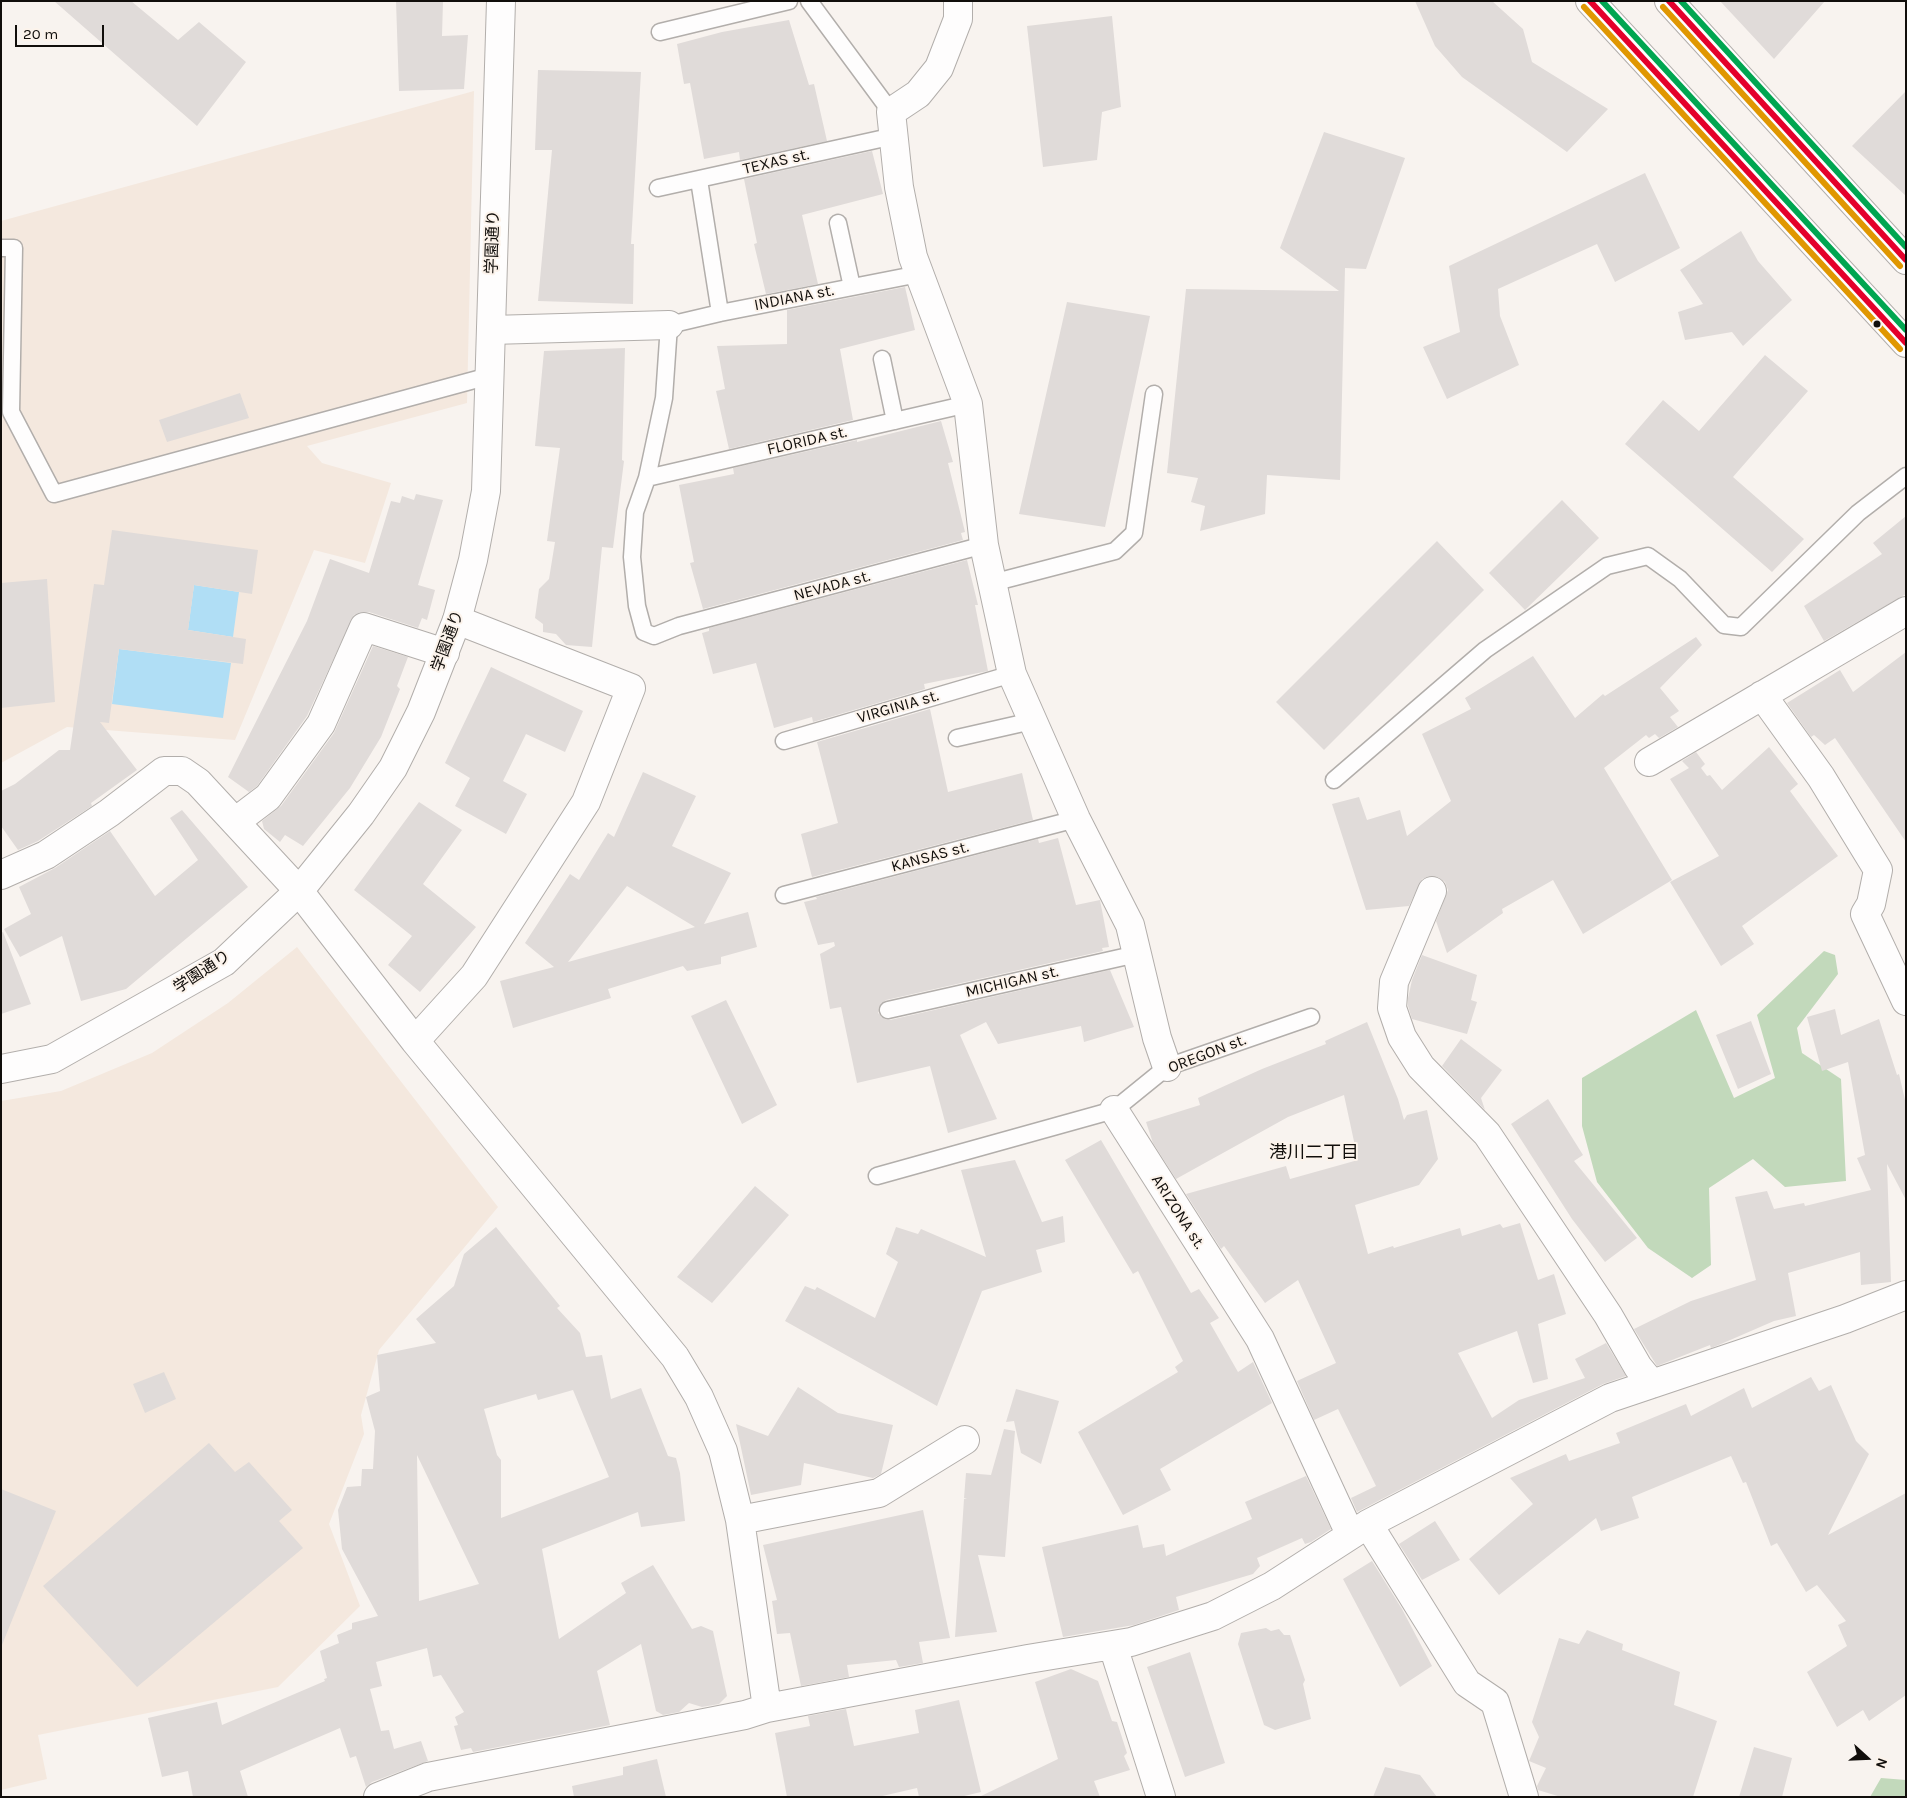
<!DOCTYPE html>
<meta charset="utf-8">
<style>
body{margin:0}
#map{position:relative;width:1907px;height:1798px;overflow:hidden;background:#f8f3ef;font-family:Karla,sans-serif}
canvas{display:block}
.frame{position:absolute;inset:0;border:2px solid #110e0b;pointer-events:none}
.north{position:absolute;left:1842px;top:1733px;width:50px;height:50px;-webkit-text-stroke:4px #fcf3eb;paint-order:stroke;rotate:110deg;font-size:14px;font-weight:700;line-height:20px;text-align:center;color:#110e0b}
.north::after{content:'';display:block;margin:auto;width:18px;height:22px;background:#110e0b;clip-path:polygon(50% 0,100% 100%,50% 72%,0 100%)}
.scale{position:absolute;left:15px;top:25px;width:89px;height:22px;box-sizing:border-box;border:2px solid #110e0b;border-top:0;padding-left:6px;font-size:15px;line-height:18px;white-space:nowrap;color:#110e0b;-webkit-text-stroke:4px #fcf3eb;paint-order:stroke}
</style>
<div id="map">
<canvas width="1907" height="1798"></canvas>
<div class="frame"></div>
<div class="north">N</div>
<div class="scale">20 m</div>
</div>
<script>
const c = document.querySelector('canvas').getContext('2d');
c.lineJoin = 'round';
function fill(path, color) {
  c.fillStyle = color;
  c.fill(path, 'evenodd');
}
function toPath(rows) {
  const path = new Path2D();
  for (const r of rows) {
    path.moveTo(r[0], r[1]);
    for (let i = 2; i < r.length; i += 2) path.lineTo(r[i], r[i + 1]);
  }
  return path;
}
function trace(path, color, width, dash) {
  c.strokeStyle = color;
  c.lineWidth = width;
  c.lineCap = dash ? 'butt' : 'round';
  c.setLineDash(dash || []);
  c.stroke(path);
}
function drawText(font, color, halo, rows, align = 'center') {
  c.font = font + ' Karla,"Noto Sans JP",sans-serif';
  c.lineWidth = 4;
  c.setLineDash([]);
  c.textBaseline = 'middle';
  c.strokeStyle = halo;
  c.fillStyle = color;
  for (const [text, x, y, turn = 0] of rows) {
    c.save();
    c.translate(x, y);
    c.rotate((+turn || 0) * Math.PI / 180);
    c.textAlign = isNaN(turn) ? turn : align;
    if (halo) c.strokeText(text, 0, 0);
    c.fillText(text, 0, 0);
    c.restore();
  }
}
fill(toPath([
 [474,91,467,403,307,446,322,463,391,483,365,563,314,550,235,740,67,727,1,763,1,221],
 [297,947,498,1207,379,1350,361,1415,364,1434,329,1524,360,1606,278,1687,38,1735,47,1779,1,1790,1,1101,61,1091,152,1053,228,1003]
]), '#f4e8de');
fill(toPath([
 [1824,951,1835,955,1838,974,1797,1028,1802,1053,1841,1079,1846,1181,1785,1187,1753,1159,1709,1188,1711,1265,1692,1278,1648,1248,1597,1182,1582,1126,1582,1078,1696,1010,1734,1098,1775,1078,1757,1015],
 [1881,1778,1906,1780,1906,1797,1870,1797]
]), '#c2d9bb');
fill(toPath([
 [194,585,239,592,233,637,188,630],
 [119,649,231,663,223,718,112,704]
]), '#b0def5');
fill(toPath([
 [54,1,131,1,178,40,199,22,246,62,197,126],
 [396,1,443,1,442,36,468,35,464,89,399,91],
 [1415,1,1492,1,1523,29,1532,62,1608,109,1567,152,1462,77,1435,46],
 [1720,1,1825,1,1774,59],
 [1112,16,1121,107,1102,112,1097,160,1043,167,1027,26],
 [789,20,809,85,814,84,827,141,740,160,739,152,704,159,690,83,684,84,677,44,722,32],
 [538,70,641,72,631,244,634,244,633,304,538,301,552,150,535,150],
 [1906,91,1906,196,1852,146],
 [1324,132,1405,158,1366,269,1345,268,1340,480,1267,475,1265,514,1200,531,1205,506,1191,502,1198,478,1167,473,1186,289,1339,291,1280,248],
 [872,151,883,194,802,215,818,284,766,294,754,244,757,243,744,179],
 [1645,173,1680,248,1615,282,1597,244,1498,289,1500,316,1519,365,1447,399,1423,347,1460,332,1449,266],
 [1741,231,1758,261,1792,300,1743,346,1732,332,1685,340,1678,312,1703,304,1680,270],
 [905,287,915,330,840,349,853,420,729,449,716,391,725,389,717,346,787,344,787,310],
 [1067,302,1150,316,1105,527,1019,514],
 [625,348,622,460,624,461,613,548,602,547,592,647,566,645,556,634,543,632,543,624,535,618,539,589,549,579,555,542,547,541,560,448,535,446,544,351],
 [1765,355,1808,391,1733,477,1804,539,1772,572,1625,444,1663,400,1699,431],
 [240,393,249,418,167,442,159,420],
 [941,421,953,462,948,463,965,532,961,533,963,540,703,609,690,563,694,562,679,485,734,474,733,468,857,440,857,442],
 [416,494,443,500,418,585,435,590,427,620,422,618,418,628,369,612,361,612,354,615,307,716,257,786,249,792,228,777,307,621,330,559,369,573,391,501,400,503,402,496,414,500],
 [1562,500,1599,538,1525,610,1489,573],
 [1906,516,1906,594,1824,641,1804,606,1882,554,1873,543],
 [112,530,258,550,252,594,194,585,188,630,246,639,243,664,119,649,109,723,100,722,137,770,91,803,92,806,38,841,18,850,1,826,1,791,15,784,59,750,70,750,94,584,104,585],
 [1437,541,1484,590,1324,750,1276,702],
 [967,560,978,605,975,605,988,671,924,684,925,689,813,722,812,717,774,728,756,663,713,674,702,633,709,631,709,628],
 [47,579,55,702,1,708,1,583],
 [1696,637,1702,645,1660,688,1679,711,1670,717,1678,727,1659,738,1655,734,1649,738,1646,735,1604,768,1672,880,1583,934,1553,880,1502,909,1503,913,1447,953,1436,921,1448,890,1445,882,1438,877,1430,876,1422,879,1409,906,1366,910,1332,804,1359,797,1367,820,1400,810,1407,836,1451,801,1422,734,1471,709,1465,698,1533,656,1575,718,1603,694,1605,696],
 [373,646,408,657,397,686,400,689,381,737,350,788,303,846,285,835,280,842,264,829,262,821,281,806,334,733],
 [1906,652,1906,842,1835,738,1825,745,1814,735,1811,737,1787,703,1840,670,1853,692],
 [491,667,583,711,565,752,526,734,503,781,527,794,506,834,455,806,470,778,445,763],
 [930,709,948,792,1022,773,1033,820,812,877,801,834,838,823,817,742],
 [1769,747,1798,784,1790,791,1838,856,1742,926,1754,944,1721,966,1670,882,1719,856,1670,779,1689,768,1682,761,1696,752,1705,764,1701,768,1707,776,1710,775,1722,790],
 [643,772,696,796,672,846,731,873,704,924,748,912,757,947,721,957,721,964,687,971,683,966,608,989,611,998,513,1028,500,981,554,967,525,943,570,874,579,880,608,833,614,837],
 [627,886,695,927,568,962],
 [419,802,462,830,423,884,476,927,420,992,388,965,412,936,354,890],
 [182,810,248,887,126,989,81,1001,62,936,20,957,4,929,31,914,19,887,55,868,110,831,155,896,198,860,170,818],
 [1058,838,1076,905,1100,900,1109,947,1102,948,1103,951,886,1000,879,1007,878,1013,885,1019,890,1020,1110,970,1134,1027,1084,1042,1081,1026,998,1044,986,1022,960,1035,997,1119,948,1133,930,1066,857,1083,841,1007,830,1009,820,954,835,946,834,942,818,945,804,902,817,899,816,897,1038,839,1039,843],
 [3,932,31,1004,1,1014,1,933],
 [1422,955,1477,975,1471,1000,1477,1002,1467,1034,1412,1019,1408,1006,1408,998,1412,980],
 [726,1000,777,1105,742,1124,691,1016],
 [1835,1009,1841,1035,1879,1019,1897,1075,1899,1074,1906,1104,1906,1200,1887,1164,1891,1282,1861,1285,1860,1252,1788,1273,1796,1316,1774,1321,1721,1344,1711,1348,1710,1345,1657,1366,1634,1329,1691,1301,1756,1280,1735,1197,1767,1191,1774,1209,1804,1203,1805,1206,1871,1190,1857,1158,1865,1155,1848,1062,1822,1071,1807,1017],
 [1751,1021,1771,1074,1738,1089,1716,1035],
 [1367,1022,1398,1099,1404,1120,1407,1115,1427,1110,1438,1159,1419,1185,1355,1205,1368,1254,1393,1246,1394,1248,1460,1228,1462,1236,1500,1224,1503,1228,1520,1223,1538,1280,1554,1274,1566,1314,1538,1324,1548,1379,1533,1383,1517,1331,1458,1353,1492,1418,1519,1400,1585,1378,1575,1359,1606,1343,1626,1376,1603,1384,1357,1512,1351,1498,1376,1486,1338,1409,1314,1420,1297,1381,1336,1363,1298,1280,1265,1303,1224,1246,1221,1249,1186,1194,1286,1166,1290,1179,1358,1160,1344,1095,1288,1117,1176,1179,1153,1143,1146,1122,1200,1105,1198,1098,1262,1069,1326,1044,1325,1041],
 [1461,1039,1502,1070,1481,1098,1485,1110,1442,1066],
 [1548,1099,1583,1155,1574,1161,1637,1238,1605,1262,1572,1219,1511,1124],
 [1101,1140,1191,1293,1199,1289,1219,1318,1210,1323,1238,1372,1253,1362,1272,1403,1160,1469,1171,1490,1123,1515,1078,1432,1178,1372,1175,1367,1183,1361,1138,1271,1133,1274,1065,1160],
 [1015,1160,1042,1222,1063,1216,1065,1242,1036,1250,1042,1272,982,1291,937,1406,785,1321,805,1286,815,1290,817,1287,875,1318,898,1262,886,1254,896,1227,918,1234,921,1229,986,1257,961,1170],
 [755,1186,789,1215,712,1303,677,1277],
 [496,1227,560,1306,557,1308,580,1333,586,1357,602,1355,611,1399,641,1388,668,1456,676,1458,680,1473,685,1521,641,1527,638,1512,542,1549,559,1639,626,1593,621,1583,653,1565,692,1629,701,1626,713,1631,727,1696,719,1704,702,1707,689,1703,679,1712,663,1715,656,1711,641,1644,597,1671,610,1725,473,1752,471,1748,461,1750,454,1726,458,1725,455,1717,464,1712,441,1675,433,1677,427,1648,376,1662,382,1686,370,1689,381,1731,389,1730,394,1749,421,1741,428,1761,372,1782,366,1787,356,1756,350,1758,340,1728,240,1771,248,1797,193,1797,188,1771,162,1777,148,1718,217,1702,222,1725,325,1681,324,1679,327,1678,320,1651,339,1643,337,1635,352,1629,352,1623,378,1616,342,1549,338,1510,347,1487,361,1486,362,1469,373,1469,375,1431,366,1397,380,1391,377,1355,436,1343,416,1319,454,1286,464,1254],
 [573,1390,609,1477,501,1518,501,1460,497,1455,484,1409,536,1394,538,1400],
 [417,1455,479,1584,419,1601],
 [164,1372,176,1399,145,1413,133,1384],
 [1811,1377,1819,1391,1831,1385,1856,1441,1869,1454,1828,1535,1906,1493,1906,1695,1869,1721,1863,1710,1837,1727,1807,1672,1847,1646,1838,1625,1846,1621,1817,1585,1806,1592,1777,1543,1771,1546,1746,1482,1743,1483,1731,1456,1632,1497,1639,1518,1601,1531,1596,1518,1499,1595,1469,1559,1533,1504,1510,1478,1566,1454,1569,1461,1620,1443,1616,1433,1686,1404,1691,1416,1744,1388,1752,1408],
 [798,1387,838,1413,893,1425,881,1474,873,1478,804,1463,801,1485,751,1495,736,1424,768,1436],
 [1016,1389,1059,1401,1041,1464,1021,1453,1014,1421,1006,1422],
 [1004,1429,1015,1431,1005,1557,978,1555,997,1632,955,1637,964,1499,967,1499,964,1498,966,1473,991,1475],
 [209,1443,235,1472,249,1462,292,1510,279,1521,303,1548,137,1687,43,1586],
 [1306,1476,1331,1529,1311,1542,1305,1544,1302,1538,1257,1558,1260,1566,1253,1574,1176,1597,1179,1610,1134,1625,1063,1637,1042,1547,1138,1525,1143,1548,1164,1544,1166,1556,1252,1519,1245,1502],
 [1,1489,56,1511,2,1645,1,1645],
 [923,1510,950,1638,919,1642,923,1663,899,1667,896,1660,847,1665,849,1677,801,1686,790,1633,777,1634,772,1601,777,1600,763,1545],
 [1435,1521,1460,1560,1422,1580,1399,1544],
 [1372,1561,1402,1609,1432,1666,1400,1687,1343,1579],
 [1266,1628,1271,1631,1279,1629,1284,1635,1290,1635,1305,1680,1303,1684,1311,1719,1275,1730,1264,1725,1238,1644,1241,1633],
 [1587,1630,1623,1644,1622,1650,1680,1672,1674,1705,1717,1721,1693,1797,1561,1797,1538,1790,1537,1786,1546,1768,1529,1761,1539,1737,1532,1722,1559,1638,1579,1644],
 [1190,1652,1225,1763,1185,1777,1147,1667],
 [1071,1669,1098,1681,1112,1721,1117,1722,1127,1753,1124,1756,1130,1770,1094,1781,1100,1797,979,1797,1058,1759,1035,1682],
 [959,1700,981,1792,960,1797,919,1797,917,1788,878,1797,787,1797,775,1733,810,1726,808,1716,846,1709,854,1746,919,1733,915,1710],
 [1754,1747,1792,1758,1782,1797,1739,1797],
 [657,1759,666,1797,574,1797,572,1786,623,1775,623,1767],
 [1385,1767,1420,1775,1437,1797,1373,1797]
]), '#e0dbd9');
const lane = toPath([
 [809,1,891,112],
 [660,32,789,1],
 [699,180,720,313],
 [658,188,894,136],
 [838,223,852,287],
 [1,248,14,248,11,412,54,494,489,376],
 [919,274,720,313,669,325,664,398,647,478,635,512,632,557,637,606,644,632,654,636,679,626,984,545],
 [882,359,895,421],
 [647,478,968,404],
 [992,583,1115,551,1134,533,1154,394],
 [957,738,1032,721],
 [784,741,1012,674],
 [1334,780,1485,650,1607,566,1648,556,1680,579,1724,625,1741,627,1858,513,1906,476],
 [784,895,1076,819],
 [888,1010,1137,954],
 [877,1176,1114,1110,1167,1067,1311,1017]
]);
const street = toPath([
 [958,1,958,19,939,68,918,94,891,112,899,187,913,257,968,404,984,545,1012,674,1076,819,1130,925,1157,1038,1167,1067],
 [491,330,669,325],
 [1762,695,1821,777,1878,870,1871,904,1865,914,1906,1001],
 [1649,762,1906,611],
 [235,822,268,797,321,724,364,627,445,653],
 [1,875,46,855,109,813,164,771,182,771,198,782,299,891,415,1041,675,1357,699,1397,723,1451,740,1520,767,1708],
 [1432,891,1394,982,1392,1008,1402,1037,1421,1067,1487,1134,1608,1315,1638,1367,1652,1384],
 [415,1041,474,976,586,802,631,688,457,620],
 [1114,1110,1260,1339,1350,1534],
 [740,1520,879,1493,965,1440],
 [1368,1524,1467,1683,1495,1702,1524,1797],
 [1113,1646,1161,1797],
 [378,1797,428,1777,745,1715,767,1708,1028,1659,1131,1642,1213,1616,1272,1586,1368,1524,1610,1398,1845,1319,1906,1295]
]);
const secondary = toPath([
 [1,1069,52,1059,224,962,299,891,361,814,393,768,421,712,457,620,473,560,486,491,501,1]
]);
const highway = toPath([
 [1590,1,1906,343],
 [1669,1,1906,260]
]);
trace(lane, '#b2aeab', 19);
trace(street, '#b2aeab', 30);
trace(secondary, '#b2aeab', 30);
trace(highway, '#b2aeab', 30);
trace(lane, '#fefdfd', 16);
trace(street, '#fefdfd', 28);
trace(secondary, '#fefdfd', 28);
trace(highway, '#fefdfd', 28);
trace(toPath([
 [1590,1,1906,343],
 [1669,1,1906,260]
]), '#e4002b', 6);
trace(toPath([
 [1584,7,1900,349],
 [1663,7,1900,266]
]), '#e09701', 6);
trace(toPath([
 [1602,1,1906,330],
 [1681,1,1906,247]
]), '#00a651', 6);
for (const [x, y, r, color] of [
 [1877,324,4.5,"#110e0b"]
]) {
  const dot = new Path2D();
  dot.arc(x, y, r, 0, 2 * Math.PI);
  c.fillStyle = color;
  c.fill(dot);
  trace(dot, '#fcf3eb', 2);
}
drawText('16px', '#110e0b', '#fcf3eb', [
 ["TEXAS st.",776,162,-13],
 ["学園通り",493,242,-88],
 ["INDIANA st.",794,298,-11],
 ["FLORIDA st.",807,441,-13],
 ["NEVADA st.",832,586,-15],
 ["学園通り",448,641,-70],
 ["VIRGINIA st.",898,707,-16],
 ["KANSAS st.",930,857,-15],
 ["学園通り",202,972,-33],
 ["MICHIGAN st.",1012,982,-13],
 ["OREGON st.",1207,1054,-21],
 ["ARIZONA st.",1178,1212,57]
]);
drawText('18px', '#110e0b', '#fcf3eb', [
 ["港川二丁目",1314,1153]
]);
</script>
